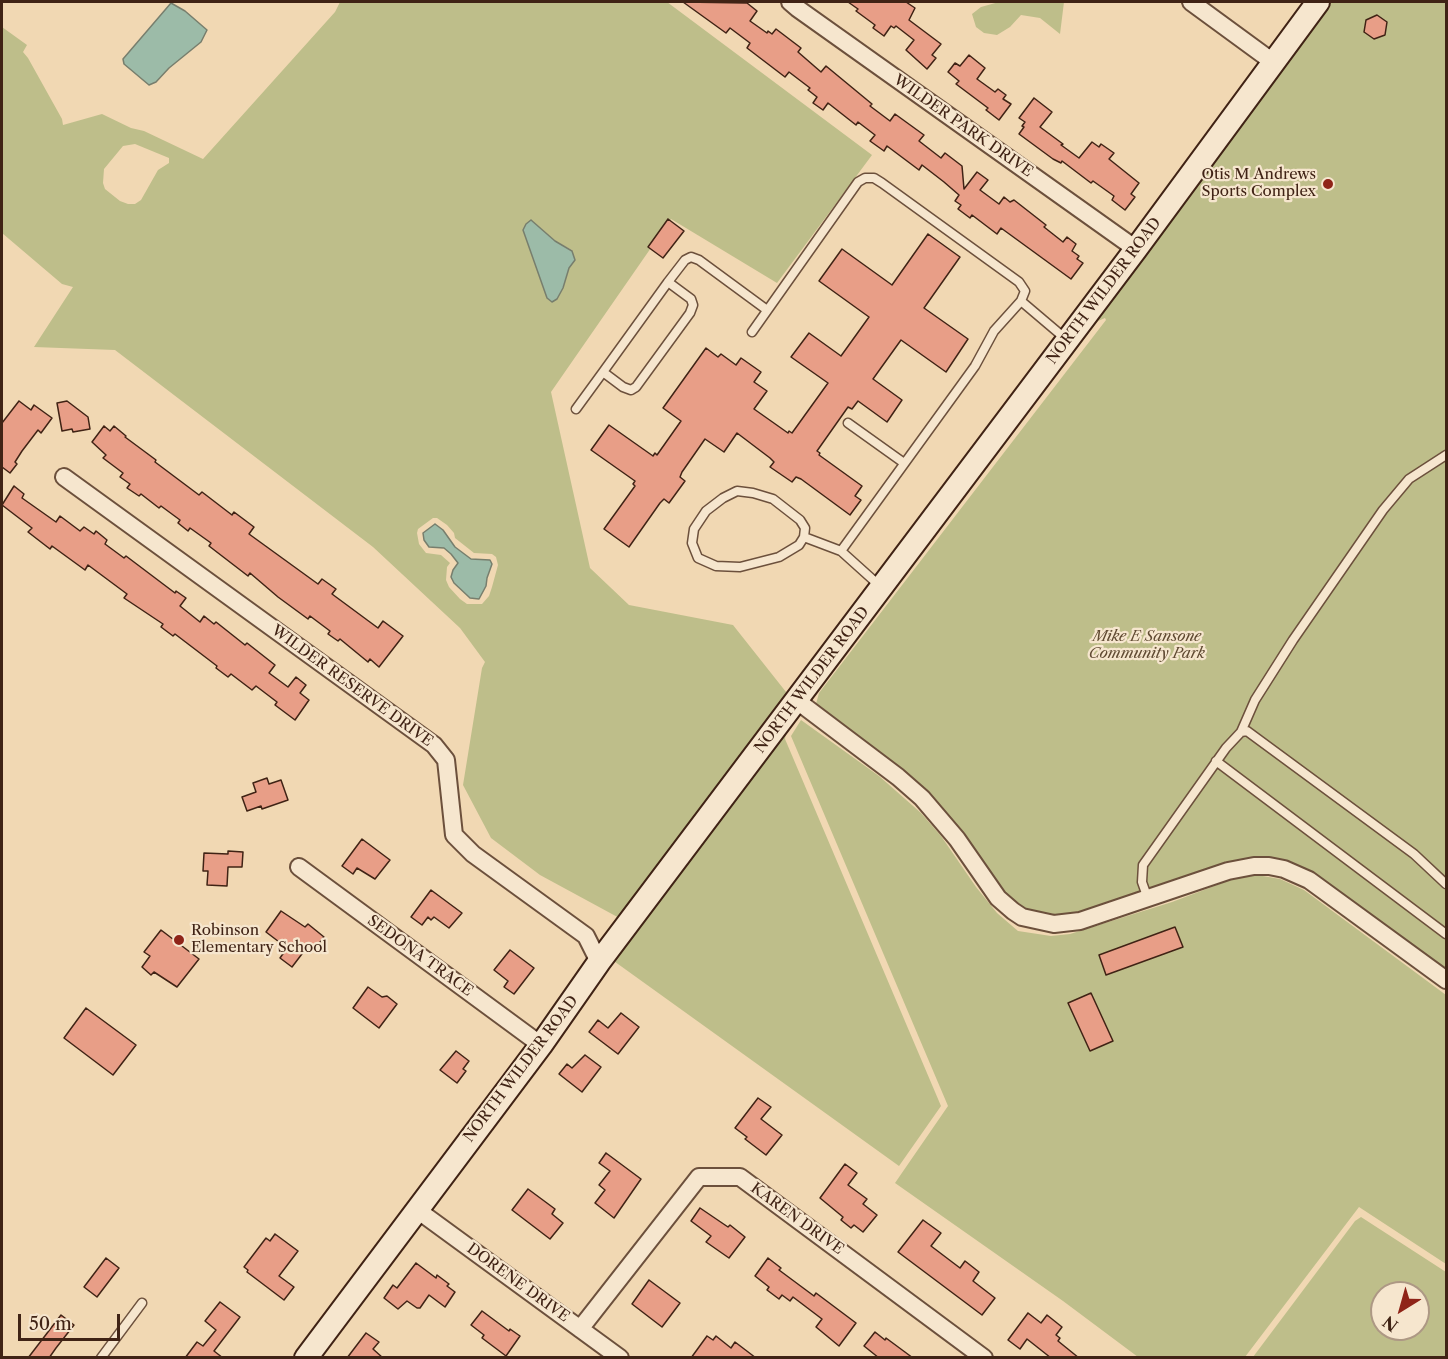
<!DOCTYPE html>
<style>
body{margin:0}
#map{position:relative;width:1448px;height:1359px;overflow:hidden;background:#f1d8b3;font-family:"Libre Caslon Text",serif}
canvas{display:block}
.frame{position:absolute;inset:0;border:3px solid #402315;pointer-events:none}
.north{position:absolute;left:1370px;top:1281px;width:60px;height:60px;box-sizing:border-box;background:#f6e6ce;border:2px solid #ad9884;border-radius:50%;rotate:217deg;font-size:16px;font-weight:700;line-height:24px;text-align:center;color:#402315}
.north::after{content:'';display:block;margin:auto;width:21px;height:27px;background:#8f2418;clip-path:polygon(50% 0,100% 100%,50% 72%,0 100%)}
.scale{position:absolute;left:18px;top:1314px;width:102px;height:27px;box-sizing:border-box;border:3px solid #402315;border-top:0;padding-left:8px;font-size:18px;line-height:21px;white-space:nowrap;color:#402315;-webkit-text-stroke:4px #f6e6ce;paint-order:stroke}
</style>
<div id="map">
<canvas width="1448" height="1359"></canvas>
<div class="frame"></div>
<div class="north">N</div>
<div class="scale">50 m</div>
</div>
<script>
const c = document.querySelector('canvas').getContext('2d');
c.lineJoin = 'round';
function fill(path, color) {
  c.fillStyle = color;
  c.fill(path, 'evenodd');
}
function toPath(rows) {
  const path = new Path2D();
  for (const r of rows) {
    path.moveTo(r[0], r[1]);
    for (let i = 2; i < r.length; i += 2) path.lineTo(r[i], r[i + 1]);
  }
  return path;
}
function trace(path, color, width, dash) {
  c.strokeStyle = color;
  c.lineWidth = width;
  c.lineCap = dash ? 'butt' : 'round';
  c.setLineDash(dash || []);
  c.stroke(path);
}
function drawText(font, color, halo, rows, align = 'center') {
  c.font = font + ' "Libre Caslon Text",serif';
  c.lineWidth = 4.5;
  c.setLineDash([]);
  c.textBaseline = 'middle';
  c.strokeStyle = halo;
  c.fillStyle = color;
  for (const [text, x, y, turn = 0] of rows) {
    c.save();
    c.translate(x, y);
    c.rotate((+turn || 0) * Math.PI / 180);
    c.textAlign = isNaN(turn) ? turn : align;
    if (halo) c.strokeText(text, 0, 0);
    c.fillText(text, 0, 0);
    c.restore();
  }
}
fill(toPath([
 [340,2,667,2,872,155,777,283,671,219,551,392,590,568,629,605,733,625,790,697,623,920,540,875,491,838,463,785,482,668,485,662,460,628,373,547,115,350,34,347,73,287,62,284,2,233,2,27,27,45,23,52,28,58,62,119,63,125,102,114,131,128,144,131,203,159,335,12],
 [135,144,169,158,169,163,158,170,141,200,135,204,128,204,120,201,105,189,103,183,104,169,123,146],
 [531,220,555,241,572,250,574,260,569,268,563,288,557,299,547,298,526,238,523,230],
 [433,518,437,518,447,525,454,533,455,538,474,553,492,554,496,557,498,565,492,587,489,596,482,604,467,604,460,599,449,587,446,580,447,567,450,563,441,555,426,553,419,544,417,533,418,529],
 [999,2,1064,2,1060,34,1040,18,1021,15,1010,27,997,35,984,33,976,27,972,14,981,7],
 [1327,2,1446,2,1446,973,1328,885,1305,871,1284,864,1254,859,1217,866,1085,912,1052,917,1039,917,1019,908,1002,894,989,878,976,855,937,804,904,775,820,710,816,704,819,693,1106,320,1105,318,1098,321,814,690,811,708,816,716,900,780,932,809,952,833,984,882,998,899,1016,914,1036,923,1053,924,1087,918,1218,872,1253,866,1281,870,1302,877,1324,891,1446,982,1446,987,1307,884,1282,873,1257,869,1231,873,1170,896,1069,927,1052,930,1021,925,1002,908,981,883,946,831,926,808,883,771,801,714,797,715,786,733,785,739,941,1106,899,1166,611,959,1142,253],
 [801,720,879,776,921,813,941,836,976,887,997,913,1018,931,1051,936,1070,934,1172,902,1233,879,1257,875,1280,879,1304,890,1446,995,1446,1264,1359,1207,1245,1357,1138,1357,1063,1301,895,1183,948,1106,791,736],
 [1361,1217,1446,1272,1446,1357,1253,1357,1355,1221],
 [1382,1293,1418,1293,1418,1329,1382,1329]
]), '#bebe8a');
const water = toPath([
 [171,3,185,11,207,30,201,42,169,68,156,82,149,85,124,64,123,59,171,3],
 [531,220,555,241,572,251,575,260,569,268,563,288,557,299,552,302,547,298,523,230,526,224,531,220],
 [435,524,443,530,455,547,471,559,490,560,492,564,487,578,486,586,479,599,470,598,454,583,451,577,453,570,458,563,451,554,444,548,429,547,424,540,423,533,435,524]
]);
fill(water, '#9cbba8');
trace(water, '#777e6d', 1.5);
const building = toPath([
 [683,2,747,3,757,11,750,21,767,33,768,31,772,34,776,29,801,48,798,52,821,72,826,66,872,104,870,106,890,121,895,114,924,135,919,141,941,158,945,153,962,166,964,189,977,172,988,180,980,190,999,204,1004,197,1010,202,1014,200,1046,225,1044,227,1063,242,1067,237,1076,244,1072,251,1079,256,1077,259,1083,263,1071,279,1001,228,997,234,972,215,970,218,958,209,961,205,955,201,959,195,944,182,922,165,919,170,887,146,884,151,870,141,875,135,858,122,856,125,828,103,823,110,813,103,817,97,808,90,810,88,789,72,785,77,747,48,750,43,730,28,726,33,683,2],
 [848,2,906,2,915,8,909,20,941,44,932,55,936,58,927,69,906,50,914,40,896,26,894,28,891,26,884,36,873,28,875,25,856,11,858,9,848,2],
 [1377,15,1387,22,1385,35,1374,39,1364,32,1366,20,1377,15],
 [969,55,985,68,977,79,995,92,998,89,1006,95,1003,99,1011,104,999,120,986,110,988,108,956,84,959,81,948,72,955,63,960,66,969,55],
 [1034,98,1052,112,1040,127,1063,144,1061,145,1079,158,1092,142,1099,147,1101,144,1114,153,1109,159,1139,183,1131,194,1135,197,1125,210,1112,200,1114,196,1093,181,1091,183,1062,161,1061,163,1053,159,1019,134,1024,127,1022,126,1025,122,1019,118,1034,98],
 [668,219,684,231,663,258,648,247,668,219],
 [928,234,960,257,924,308,968,339,946,372,901,340,873,379,902,400,887,422,858,401,852,409,848,407,817,451,820,453,819,455,862,486,855,496,861,500,850,515,801,479,796,477,792,482,770,467,774,462,770,458,737,433,724,452,705,439,682,472,680,477,685,481,669,503,664,499,660,503,629,547,604,529,635,486,633,484,635,481,591,450,609,425,653,456,655,453,657,455,681,421,663,408,706,348,718,357,721,354,736,365,741,358,761,372,754,382,767,391,754,409,788,433,789,431,792,433,828,383,791,357,809,333,841,356,869,317,819,281,842,249,892,285,928,234],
 [19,401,31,410,34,405,52,418,41,433,38,430,22,451,15,462,17,464,10,473,2,467,2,423,19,401],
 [67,401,88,417,90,429,73,432,72,429,62,431,57,403,67,401],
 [104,426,110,431,114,426,126,436,125,437,156,460,155,462,199,495,202,492,232,515,234,512,254,527,249,534,318,584,322,579,336,589,332,594,378,628,383,621,403,636,379,667,370,659,368,662,340,639,338,641,328,634,330,631,310,616,308,619,278,597,250,573,248,576,209,546,211,543,190,528,188,531,178,523,180,520,161,506,159,508,141,494,139,496,127,488,130,484,120,477,123,473,103,458,106,455,92,442,104,426],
 [14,486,24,494,22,498,56,522,60,516,80,531,84,527,94,534,96,531,107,540,105,544,124,558,126,556,175,593,176,591,186,598,180,606,200,622,204,616,214,624,216,622,245,645,247,643,275,665,269,673,288,687,296,677,306,685,300,693,309,700,295,720,275,705,277,702,256,686,252,690,231,674,228,677,216,668,217,666,175,634,173,636,161,627,163,624,124,598,127,594,88,565,85,570,52,546,50,549,28,532,32,528,2,505,14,486],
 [267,778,269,784,281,780,288,800,262,809,261,806,247,811,242,797,256,792,253,783,267,778],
 [362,839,390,860,375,879,357,868,353,874,342,866,362,839],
 [228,851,243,852,242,867,228,867,227,886,207,885,208,871,203,871,204,853,228,854,228,851],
 [431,890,462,913,449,928,434,917,431,920,428,917,422,925,411,917,431,890],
 [281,911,305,927,308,924,324,937,314,950,308,946,292,967,280,958,287,948,266,932,281,911],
 [1175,927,1183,947,1106,975,1099,955,1175,927],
 [161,930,199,959,177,987,154,972,151,975,142,967,150,956,144,952,161,930],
 [510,950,534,968,514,994,504,987,508,981,494,970,510,950],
 [368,987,382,997,387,996,397,1004,379,1028,353,1008,368,987],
 [1091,993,1113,1041,1090,1051,1068,1003,1091,993],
 [86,1008,136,1045,113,1075,64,1038,86,1008],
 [621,1013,639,1027,618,1054,589,1032,598,1020,608,1028,621,1013],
 [456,1051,469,1061,463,1069,466,1071,457,1083,440,1070,456,1051],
 [585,1055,601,1067,582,1092,559,1074,567,1064,572,1068,585,1055],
 [758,1098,771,1107,761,1119,782,1135,766,1155,745,1139,747,1137,735,1128,758,1098],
 [606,1153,641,1179,614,1218,595,1203,605,1190,599,1185,610,1171,599,1163,606,1153],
 [845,1164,857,1173,848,1185,867,1199,863,1204,877,1215,863,1232,854,1225,851,1228,841,1220,843,1217,820,1198,845,1164],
 [528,1189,555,1209,552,1214,563,1223,550,1239,512,1210,528,1189],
 [700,1208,728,1227,730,1225,745,1237,729,1258,706,1242,711,1236,691,1221,700,1208],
 [923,1220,941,1233,931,1246,960,1268,965,1261,979,1272,973,1281,995,1298,982,1315,898,1252,923,1220],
 [275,1234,298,1251,279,1276,294,1287,284,1300,247,1272,248,1270,244,1267,266,1238,270,1241,275,1234],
 [106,1258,119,1268,97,1297,84,1287,106,1258],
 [768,1258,781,1268,779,1270,814,1296,816,1293,856,1323,839,1346,816,1327,822,1319,793,1297,790,1301,782,1295,779,1299,767,1290,769,1287,755,1276,768,1258],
 [416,1263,436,1278,437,1275,449,1284,447,1286,455,1292,445,1307,429,1295,420,1308,417,1308,407,1301,398,1309,384,1298,393,1285,397,1288,416,1263],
 [649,1280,680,1303,662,1327,632,1304,649,1280],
 [220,1302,240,1317,214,1351,223,1358,185,1358,197,1342,203,1346,216,1330,205,1321,220,1302],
 [482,1311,509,1331,510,1329,520,1336,506,1356,482,1338,484,1335,471,1325,482,1311],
 [1028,1313,1041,1323,1047,1315,1062,1327,1056,1335,1060,1338,1058,1341,1079,1358,1051,1358,1027,1339,1020,1349,1008,1340,1028,1313],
 [61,1315,74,1325,56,1348,49,1358,28,1358,61,1315],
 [875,1332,885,1340,886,1338,913,1358,879,1358,864,1346,875,1332],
 [366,1333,379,1342,373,1349,383,1358,347,1358,366,1333],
 [707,1336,713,1340,716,1336,731,1348,735,1342,756,1358,691,1358,707,1336]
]);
fill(building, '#e89e87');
trace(building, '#402315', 1.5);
const lane = toPath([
 [668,282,691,299,693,305,690,313,636,387,631,390,623,387,603,372,668,282,685,260,691,257,699,260,767,310],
 [752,332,858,182,865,178,874,178,882,183,1019,282,1025,291,1021,301,1067,340],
 [576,409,603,372],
 [848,423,904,463],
 [804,537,805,528,800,520,773,499,753,493,737,491,723,498,706,511,694,529,692,543,698,558,716,566,740,567,779,557,799,545,804,537,841,551],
 [881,587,841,551,975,366,994,331,1021,301],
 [1241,732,1255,700,1293,640,1383,510,1409,479,1446,455],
 [1216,761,1446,934],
 [1148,899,1142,882,1143,865,1226,748,1241,732,1247,731,1414,854,1446,884],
 [101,1358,142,1303]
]);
const street = toPath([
 [790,2,797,8,1136,249],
 [1191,2,1273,62],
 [64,477,434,745,446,760,454,835,473,854,586,936,599,962],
 [796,700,898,777,922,798,957,839,998,898,1013,911,1022,917,1054,924,1080,921,1228,871,1254,866,1269,866,1284,869,1309,880,1446,980],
 [299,867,541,1045],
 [416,1209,620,1358],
 [580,1329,699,1177,740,1177,984,1358]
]);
const secondary = toPath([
 [306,1358,541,1045,599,962,1136,249,1318,2]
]);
trace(lane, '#6c503c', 11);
trace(street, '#6c503c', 20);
trace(secondary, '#402315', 26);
trace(lane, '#f6e6ce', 8);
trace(street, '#f6e6ce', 16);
trace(secondary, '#f6e6ce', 22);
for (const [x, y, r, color] of [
 [1328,184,6,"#8f2418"],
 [179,940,6,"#8f2418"]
]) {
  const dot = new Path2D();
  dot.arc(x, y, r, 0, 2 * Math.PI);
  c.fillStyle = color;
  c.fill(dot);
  trace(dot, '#f6e6ce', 2);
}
drawText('15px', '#402315', '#f6e6ce', [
 ["WILDER PARK DRIVE",963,126,35],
 ["NORTH WILDER ROAD",1104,291,-53],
 ["NORTH WILDER ROAD",812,680,-53],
 ["WILDER RESERVE DRIVE",352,686,36],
 ["SEDONA TRACE",420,956,36],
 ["NORTH WILDER ROAD",521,1069,-53],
 ["KAREN DRIVE",797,1219,36],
 ["DORENE DRIVE",518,1283,36]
]);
drawText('15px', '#402315', '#f6e6ce', [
 ["Otis M Andrews",1316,175],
 ["Sports Complex",1316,192],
 ["Robinson",191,931,"left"],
 ["Elementary School",191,948,"left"]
], 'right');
drawText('italic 15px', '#604a32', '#f6e6ce', [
 ["Mike E Sansone",1147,637],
 ["Community Park",1147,654]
]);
</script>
